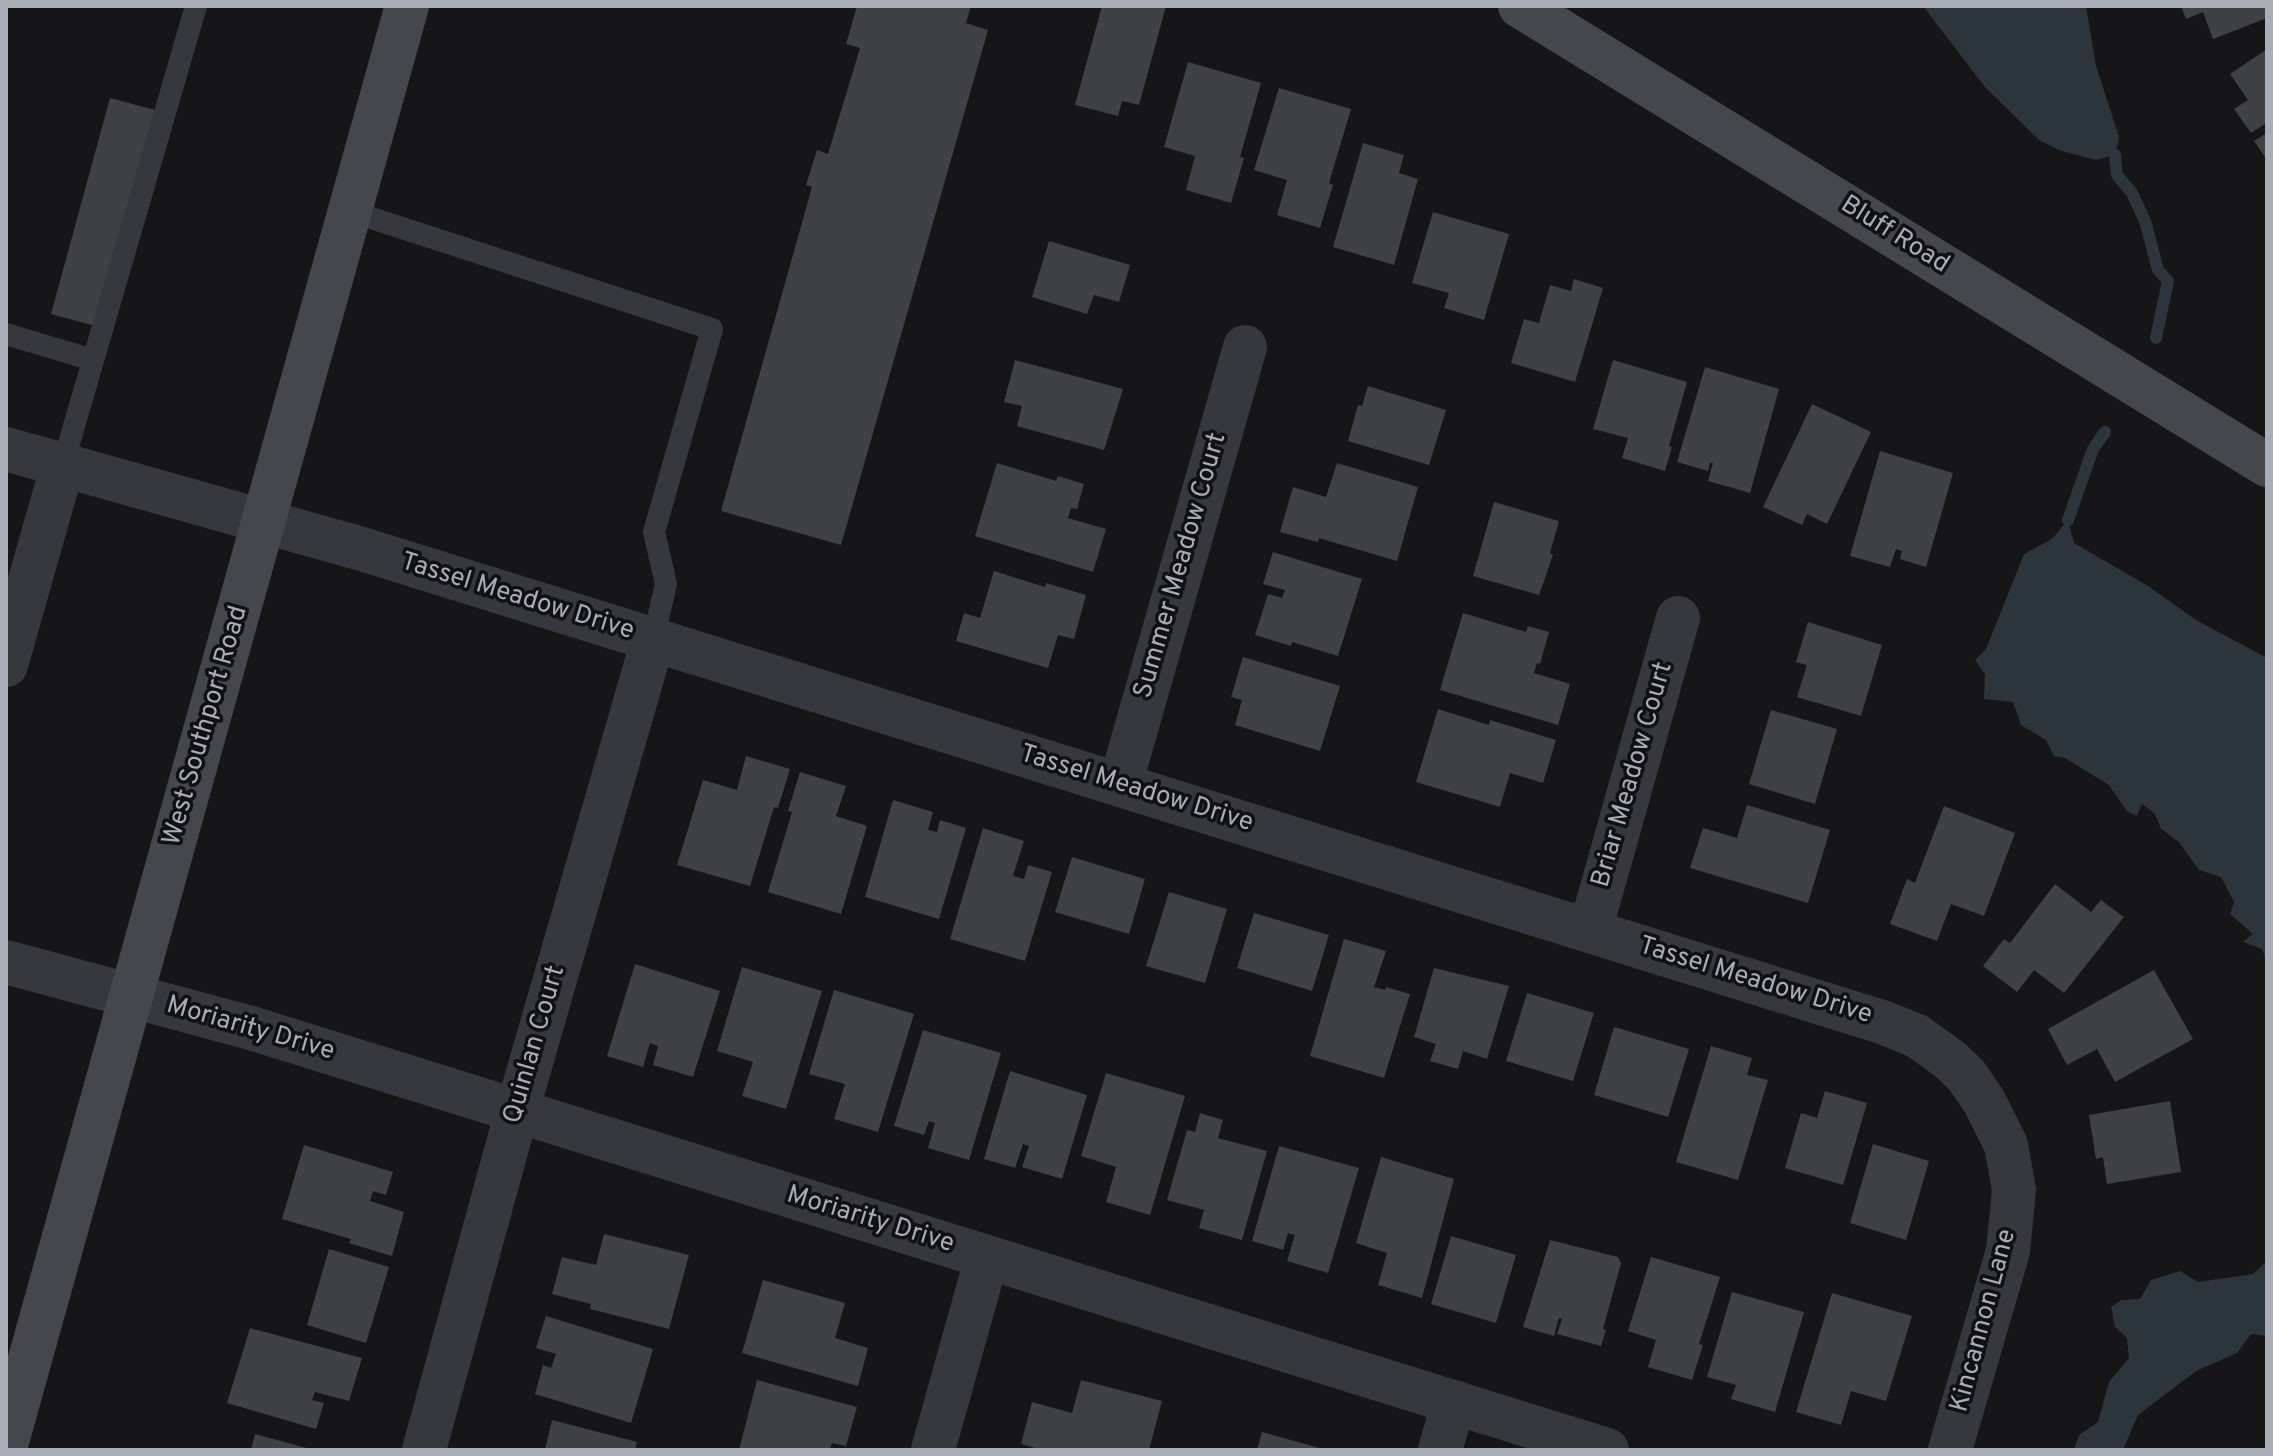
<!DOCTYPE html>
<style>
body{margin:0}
#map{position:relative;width:2273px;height:1456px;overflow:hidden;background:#161618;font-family:Overpass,sans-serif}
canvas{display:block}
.frame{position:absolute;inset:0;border:8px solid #a8adb8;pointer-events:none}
</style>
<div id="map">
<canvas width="2273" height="1456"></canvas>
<div class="frame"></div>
</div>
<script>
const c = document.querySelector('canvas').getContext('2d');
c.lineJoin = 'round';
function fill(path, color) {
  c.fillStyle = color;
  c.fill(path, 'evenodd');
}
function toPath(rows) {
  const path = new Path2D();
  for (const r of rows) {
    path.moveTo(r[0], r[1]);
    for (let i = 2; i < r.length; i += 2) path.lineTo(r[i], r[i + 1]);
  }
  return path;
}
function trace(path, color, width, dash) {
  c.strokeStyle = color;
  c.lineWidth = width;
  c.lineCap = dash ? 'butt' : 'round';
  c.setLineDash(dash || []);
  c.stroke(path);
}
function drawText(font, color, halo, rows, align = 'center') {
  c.font = font + ' Overpass,sans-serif';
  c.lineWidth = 7;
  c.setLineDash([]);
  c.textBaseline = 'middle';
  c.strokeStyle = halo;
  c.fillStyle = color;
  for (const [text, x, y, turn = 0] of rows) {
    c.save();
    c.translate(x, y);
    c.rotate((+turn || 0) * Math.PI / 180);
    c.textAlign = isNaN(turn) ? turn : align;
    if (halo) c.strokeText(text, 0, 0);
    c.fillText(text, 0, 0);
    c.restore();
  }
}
fill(toPath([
 [1923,6,2086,6,2096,66,2119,137,2115,155,2096,160,2059,150,2039,140,1985,87],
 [2068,520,2074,543,2148,586,2196,620,2267,658,2267,963,2262,949,2243,942,2253,934,2230,914,2234,902,2221,877,2199,870,2179,842,2161,829,2155,814,2142,804,2137,816,2127,811,2109,785,2065,758,2054,756,2046,740,2021,725,2013,702,1984,699,1985,674,1975,660,1986,649,2024,554,2052,539],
 [2267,1261,2267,1336,2251,1334,2237,1353,2196,1371,2138,1415,2123,1450,2073,1450,2080,1434,2098,1422,2109,1382,2129,1358,2127,1338,2115,1327,2111,1307,2121,1300,2140,1299,2151,1280,2180,1271,2198,1282,2253,1274]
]), '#2c353c');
trace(toPath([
 [2115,155,2117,175,2132,193,2145,221,2158,270,2168,281,2156,338],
 [2068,520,2093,449,2105,432]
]), '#2c353c', 12);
fill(toPath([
 [857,6,971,6,966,23,988,30,841,545,721,511,812,187,806,185,817,150,828,154,860,48,846,44],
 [1102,6,1166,6,1139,105,1122,101,1118,116,1075,105],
 [2181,6,2267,6,2267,18,2213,39,2203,12,2186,19],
 [2267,49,2267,127,2265,124,2251,133,2234,109,2248,100,2230,74],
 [1188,62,1261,83,1240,157,1244,158,1231,203,1186,190,1195,156,1164,147],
 [1279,88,1351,109,1329,183,1333,185,1320,228,1277,215,1287,180,1254,170],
 [110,98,155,110,95,326,51,314],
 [2267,133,2267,160,2254,141],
 [1363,143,1404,155,1399,173,1418,179,1394,265,1333,247],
 [1433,212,1509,234,1484,320,1444,308,1449,293,1412,283],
 [1049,241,1130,265,1119,302,1094,295,1087,314,1032,297],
 [1574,279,1603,288,1575,382,1511,363,1524,319,1539,323,1550,285,1571,291],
 [1015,360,1123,389,1104,450,1017,426,1022,406,1004,402],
 [1613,360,1687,382,1669,446,1672,447,1665,471,1622,458,1628,438,1593,429],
 [1705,367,1779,389,1750,493,1708,481,1713,463,1710,463,1708,471,1677,462],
 [1368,386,1446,410,1429,465,1348,441,1358,405,1362,406],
 [1812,404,1871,432,1827,524,1807,514,1802,525,1763,507],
 [1880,451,1953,473,1926,567,1900,559,1902,551,1896,549,1890,567,1850,556],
 [997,463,1056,481,1058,476,1084,484,1077,509,1071,508,1068,518,1106,529,1093,572,975,536],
 [1337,463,1418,487,1397,561,1319,538,1318,542,1280,532,1293,487,1326,497],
 [1494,502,1559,521,1550,553,1553,555,1539,595,1473,576],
 [1273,552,1362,579,1338,656,1292,642,1291,646,1255,635,1268,594,1282,598,1285,590,1263,584],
 [994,571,1045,587,1046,583,1086,595,1074,639,1058,635,1048,668,956,641,964,613,980,618],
 [1463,613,1526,632,1528,626,1549,632,1540,664,1537,663,1534,673,1570,684,1558,725,1440,690],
 [1808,622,1882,645,1861,716,1797,697,1807,665,1796,662],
 [1243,657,1340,686,1320,751,1235,725,1242,700,1231,697],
 [1438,709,1489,725,1490,720,1556,740,1543,783,1510,773,1500,807,1416,782],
 [1771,710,1837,729,1815,804,1749,784],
 [746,756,790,769,778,808,774,807,750,886,677,865,703,780,737,790],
 [800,772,846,786,836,816,867,826,841,914,768,892,792,812,788,811],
 [893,800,933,812,928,830,937,832,940,820,966,828,939,919,865,897],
 [1747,805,1830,830,1808,903,1690,868,1703,828,1737,838],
 [1944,806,2015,833,1984,916,1951,904,1937,941,1890,924,1907,879,1915,883],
 [983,828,1024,841,1013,876,1024,879,1028,865,1052,872,1025,961,950,939],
 [1072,857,1145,879,1129,934,1055,912],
 [2055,884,2091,912,2101,900,2124,917,2064,993,2034,970,2017,992,1983,966,2004,939,2010,943],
 [1169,892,1227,909,1205,983,1146,966],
 [1254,913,1329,935,1312,991,1237,968],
 [1344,939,1386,951,1374,987,1385,990,1386,987,1410,994,1384,1078,1310,1056],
 [635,964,720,991,693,1077,653,1065,658,1046,650,1043,643,1067,607,1056],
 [742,967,822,991,786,1109,742,1096,753,1062,717,1051],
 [1434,968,1509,986,1487,1059,1463,1051,1458,1069,1430,1061,1436,1044,1414,1037],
 [2154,970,2193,1039,2115,1082,2097,1049,2067,1065,2048,1029],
 [834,990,914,1014,878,1132,834,1119,845,1084,809,1074],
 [1527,993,1594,1013,1573,1081,1506,1061],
 [1614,1027,1689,1049,1668,1117,1594,1095],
 [923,1030,1001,1053,969,1160,928,1148,935,1123,929,1121,924,1135,894,1126],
 [1711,1046,1752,1058,1747,1075,1768,1080,1738,1180,1676,1162],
 [1010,1071,1087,1095,1062,1179,1022,1167,1029,1146,1023,1144,1015,1168,984,1159],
 [1106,1073,1185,1096,1150,1215,1106,1202,1116,1167,1081,1156],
 [1825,1091,1867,1103,1843,1185,1785,1168,1801,1113,1817,1118],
 [2170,1101,2181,1172,2107,1184,2103,1157,2096,1159,2089,1115],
 [1200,1113,1223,1120,1218,1138,1267,1151,1242,1240,1199,1228,1204,1210,1167,1200,1187,1130,1195,1132],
 [1873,1144,1929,1161,1906,1240,1850,1223],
 [304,1145,393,1172,386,1195,373,1191,370,1201,404,1212,392,1256,349,1243,351,1239,282,1219],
 [1279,1146,1359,1168,1328,1273,1287,1261,1295,1235,1288,1233,1283,1250,1252,1241],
 [1381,1157,1454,1179,1422,1298,1378,1285,1387,1253,1356,1243],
 [604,1234,689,1255,669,1329,590,1309,591,1304,552,1294,562,1257,596,1265],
 [1451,1236,1516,1255,1496,1323,1431,1304],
 [1550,1240,1618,1257,1621,1263,1603,1329,1606,1330,1601,1346,1557,1334,1562,1319,1559,1318,1554,1336,1523,1327],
 [329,1249,389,1267,366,1343,307,1325],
 [1651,1257,1720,1277,1699,1344,1703,1345,1692,1380,1648,1367,1656,1340,1628,1331],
 [763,1280,845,1303,835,1338,868,1348,858,1386,742,1353],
 [1732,1292,1804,1312,1775,1412,1731,1399,1736,1385,1707,1377],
 [1832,1293,1912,1316,1886,1401,1851,1391,1841,1425,1796,1412],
 [546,1316,653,1349,631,1423,535,1394,543,1365,551,1368,556,1354,536,1348],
 [250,1328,362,1358,349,1401,315,1392,312,1400,324,1403,316,1429,227,1403],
 [757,1380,857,1407,846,1446,832,1443,830,1450,739,1450],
 [1081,1380,1162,1401,1149,1450,1042,1450,1021,1444,1032,1402,1072,1413],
 [552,1420,637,1442,635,1450,545,1450],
 [1262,1432,1323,1449,1323,1450,1257,1450],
 [255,1434,310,1449,310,1450,251,1450]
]), '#404145');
trace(toPath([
 [350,211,712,329,654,532,666,584,653,640],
 [6,334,93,360],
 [63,464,196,6]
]), '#37383d', 22);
trace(toPath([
 [6,449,362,549,1882,1022,1917,1036,1949,1059,1966,1075,1984,1101,2006,1145,2014,1190,2008,1251,1950,1450],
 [6,665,63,464],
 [1120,785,1245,347],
 [1590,931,1678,618],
 [6,962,251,1028,1607,1450],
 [424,1450,517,1111,653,640],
 [933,1450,987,1257],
 [1440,1450,1454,1402]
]), '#37383d', 44);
trace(toPath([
 [1520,6,2267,465],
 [6,1445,407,6]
]), '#45474d', 44);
drawText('26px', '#a8adb8', '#111113', [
 ["Bluff Road",1894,236,32],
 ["Summer Meadow Court",1182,566,-74],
 ["Tassel Meadow Drive",517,598,17],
 ["West Southport Road",207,726,-74],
 ["Briar Meadow Court",1634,775,-74],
 ["Tassel Meadow Drive",1136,790,17],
 ["Tassel Meadow Drive",1755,982,17],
 ["Moriarity Drive",250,1030,16],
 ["Quinlan Court",536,1045,-74],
 ["Moriarity Drive",870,1221,17],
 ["Kincannon Lane",1985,1321,-75]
]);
</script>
